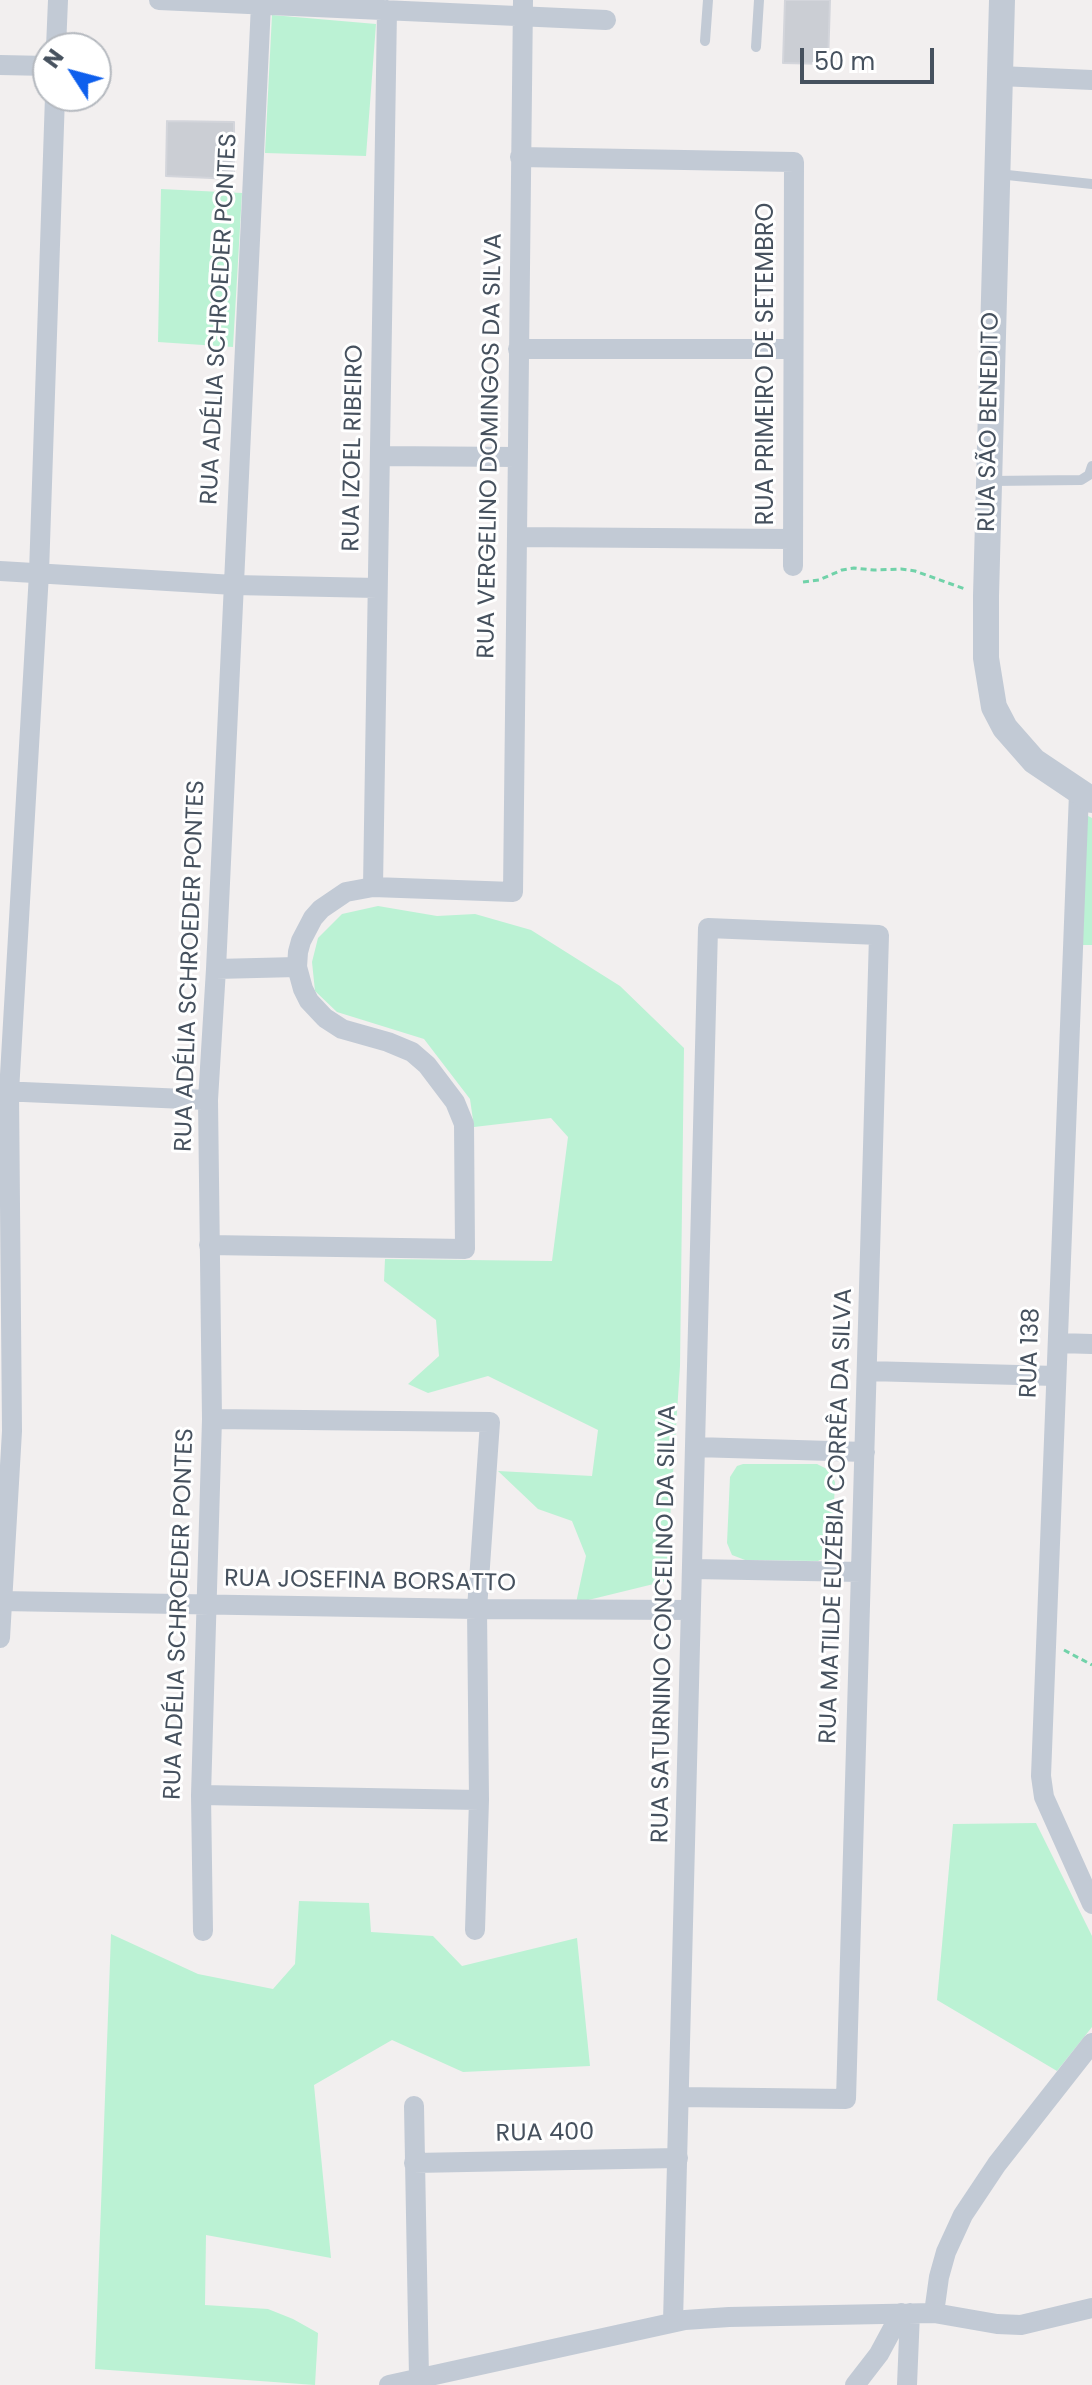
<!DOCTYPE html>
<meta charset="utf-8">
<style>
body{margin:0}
#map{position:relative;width:1092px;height:2385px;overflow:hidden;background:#f2efef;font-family:Poppins,sans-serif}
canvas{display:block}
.north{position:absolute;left:32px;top:32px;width:80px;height:80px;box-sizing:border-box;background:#fff;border:2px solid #b5b9bf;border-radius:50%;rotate:306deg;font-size:22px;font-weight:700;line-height:32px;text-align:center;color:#46515e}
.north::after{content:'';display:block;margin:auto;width:28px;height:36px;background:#0e5fed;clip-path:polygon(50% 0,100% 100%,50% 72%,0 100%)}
.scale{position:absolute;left:800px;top:48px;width:134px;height:36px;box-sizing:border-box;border:4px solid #46515e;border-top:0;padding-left:10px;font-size:24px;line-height:28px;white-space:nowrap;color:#46515e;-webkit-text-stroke:6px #fff;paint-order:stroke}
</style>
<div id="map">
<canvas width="1092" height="2385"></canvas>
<div class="north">N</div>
<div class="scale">50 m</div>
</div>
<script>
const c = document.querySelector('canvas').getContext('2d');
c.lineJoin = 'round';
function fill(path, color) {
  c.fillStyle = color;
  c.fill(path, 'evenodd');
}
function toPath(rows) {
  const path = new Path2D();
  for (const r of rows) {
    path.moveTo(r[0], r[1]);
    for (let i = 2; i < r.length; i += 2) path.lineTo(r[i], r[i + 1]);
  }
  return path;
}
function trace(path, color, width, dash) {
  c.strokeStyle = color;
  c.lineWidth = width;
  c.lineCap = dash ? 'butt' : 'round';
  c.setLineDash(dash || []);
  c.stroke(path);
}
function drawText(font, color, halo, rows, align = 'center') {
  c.font = font + ' Poppins,sans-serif';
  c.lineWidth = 6;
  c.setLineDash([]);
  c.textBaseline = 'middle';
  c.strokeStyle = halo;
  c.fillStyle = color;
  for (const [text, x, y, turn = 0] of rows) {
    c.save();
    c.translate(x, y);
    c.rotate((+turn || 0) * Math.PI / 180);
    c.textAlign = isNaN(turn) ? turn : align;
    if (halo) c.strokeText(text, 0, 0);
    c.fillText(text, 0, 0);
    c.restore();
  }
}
fill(toPath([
 [272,15,376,24,366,156,265,153],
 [161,189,242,193,233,347,158,342],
 [1084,814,1092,818,1092,945,1078,945],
 [378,906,437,916,475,914,531,930,620,986,684,1048,680,1366,666,1581,576,1603,586,1556,572,1521,538,1509,498,1471,592,1476,598,1430,488,1376,428,1393,408,1384,439,1356,436,1320,384,1281,385,1259,552,1261,568,1137,551,1118,474,1127,470,1099,424,1039,337,1012,315,991,312,962,318,938,342,914],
 [743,1464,817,1464,829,1470,835,1482,832,1547,824,1558,818,1561,745,1560,732,1555,727,1543,730,1477,737,1466],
 [1036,1823,1092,1936,1092,2027,1057,2071,937,2000,953,1824],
 [299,1901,369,1903,371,1932,433,1936,462,1966,577,1938,590,2066,463,2072,392,2040,314,2085,331,2258,206,2235,205,2305,268,2309,293,2319,318,2333,315,2385,95,2369,111,1934,198,1974,273,1989,295,1964]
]), '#bbf2d4');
const building = toPath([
 [785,0,830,0,828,64,783,63,785,0],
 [167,121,234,122,234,179,166,176,167,121]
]);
fill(building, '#cbced4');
trace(building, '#d3d5db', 2);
trace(toPath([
 [803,582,819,580,842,570,854,568,874,570,901,569,915,571,965,589],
 [1064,1650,1092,1665]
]), '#71d2a9', 3, [6, 4]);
trace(toPath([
 [705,41,708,0],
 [756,47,759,0],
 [998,174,1092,184],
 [991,481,1081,480,1089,475,1092,466]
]), '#c2cad5', 10);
trace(toPath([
 [159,0,606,20],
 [56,48,58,0],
 [0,65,48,66],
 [999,76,1092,80],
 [520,157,794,162,793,566],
 [518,349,793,349],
 [380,456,517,457],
 [517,537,792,539],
 [0,571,234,585,377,588],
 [1079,793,1041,1776,1044,1797,1092,1904],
 [373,887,387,10],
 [216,969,297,967],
 [0,1091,208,1100],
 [209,1245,465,1249,464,1124,455,1102,427,1065,412,1052,388,1042,342,1029,325,1018,309,1001,303,989,297,967,298,952,301,941,313,918,321,909,346,892,373,887,513,892,523,0],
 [1058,1343,1092,1344],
 [867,1371,1056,1376],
 [212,1419,490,1422,477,1609,479,1800,475,1930],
 [695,1447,865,1452],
 [692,1569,861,1572],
 [0,1601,477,1609,691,1610],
 [0,1638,12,1431,9,1092,39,573,55,96],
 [201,1795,479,1800],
 [203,1931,201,1795,212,1419,208,1100,216,969,261,4],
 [414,2106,419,2378],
 [414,2163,678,2158],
 [934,2313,939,2277,946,2252,963,2215,997,2164,1092,2043],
 [673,2322,708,928,879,935,846,2099,679,2097],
 [389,2385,685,2320,729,2317,934,2313,997,2324,1021,2325,1092,2308],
 [855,2385,879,2354,901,2313],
 [907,2385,910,2313]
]), '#c2cad5', 20);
trace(toPath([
 [1002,0,986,596,986,658,994,707,1005,728,1034,761,1092,800]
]), '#c2cad5', 26);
drawText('24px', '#46515e', '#fff', [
 ["RUA ADÉLIA SCHROEDER PONTES",220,319,-87],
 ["RUA PRIMEIRO DE SETEMBRO",767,364,-90],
 ["RUA SÃO BENEDITO",990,422,-89],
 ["RUA VERGELINO DOMINGOS DA SILVA",491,446,-89],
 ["RUA IZOEL RIBEIRO",354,448,-89],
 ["RUA ADÉLIA SCHROEDER PONTES",191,966,-88],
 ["RUA 138",1031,1353,-88],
 ["RUA MATILDE EUZÉBIA CORRÊA DA SILVA",837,1516,-88],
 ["RUA JOSEFINA BORSATTO",370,1582,1],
 ["RUA ADÉLIA SCHROEDER PONTES",180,1614,-88],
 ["RUA SATURNINO CONCELINO DA SILVA",665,1624,-89],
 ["RUA 400",545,2134,-1]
]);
</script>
